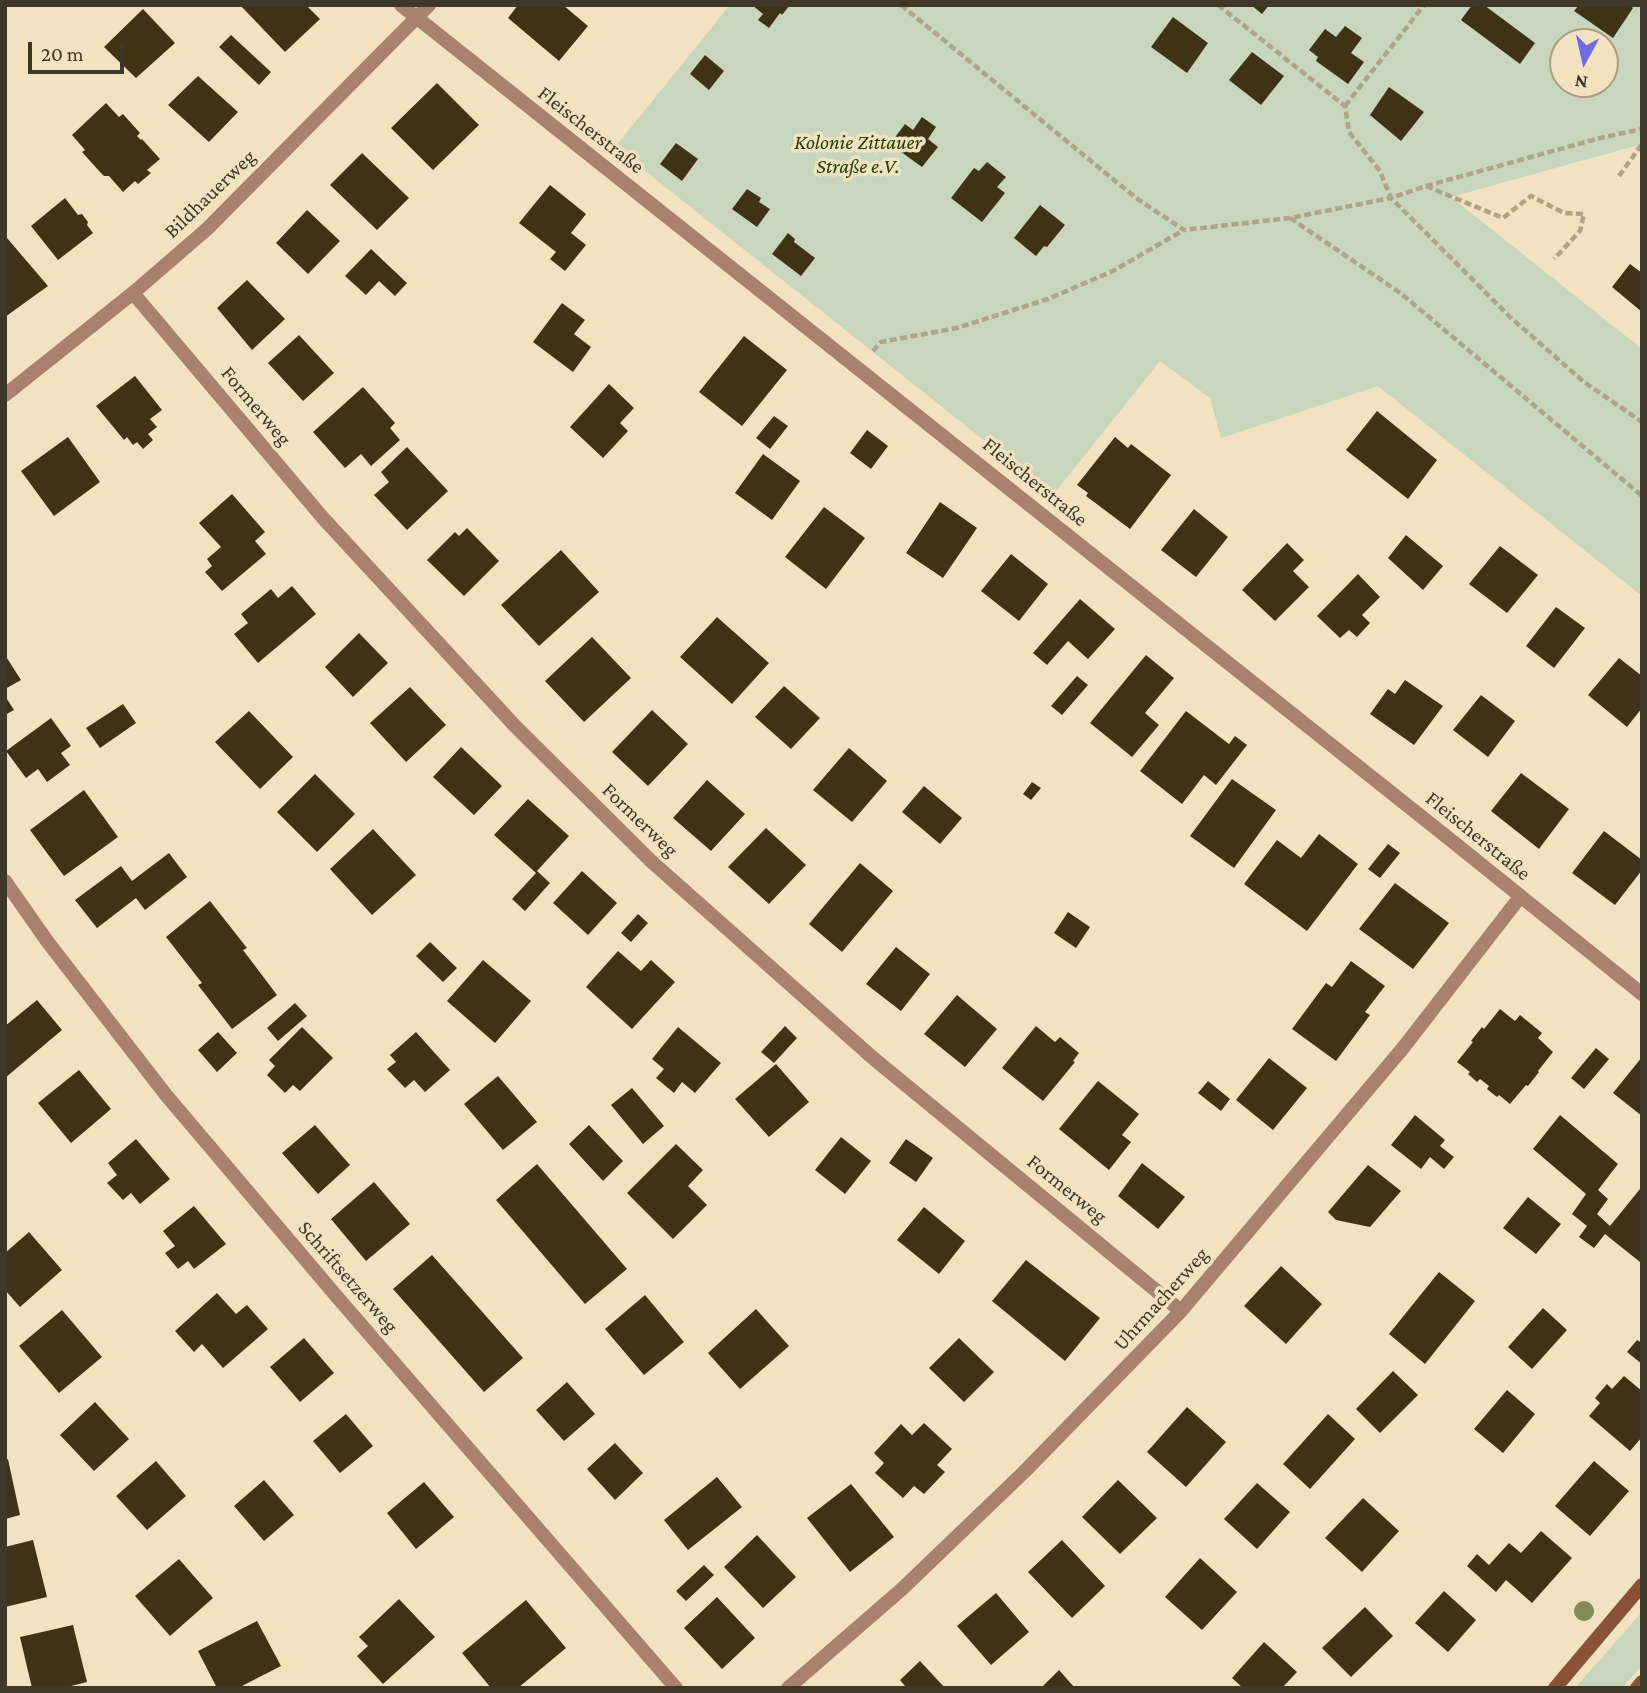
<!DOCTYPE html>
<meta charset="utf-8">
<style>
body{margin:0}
#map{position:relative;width:1647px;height:1693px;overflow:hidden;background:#f2e2c0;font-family:"Crimson Pro",serif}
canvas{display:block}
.frame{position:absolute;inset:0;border:7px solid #3e382a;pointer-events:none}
.north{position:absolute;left:1549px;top:28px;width:70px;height:70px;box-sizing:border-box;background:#f2e2c0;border:2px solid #aa9e84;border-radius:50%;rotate:188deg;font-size:19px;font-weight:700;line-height:28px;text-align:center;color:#3e382a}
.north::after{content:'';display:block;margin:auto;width:24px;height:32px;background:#7269e4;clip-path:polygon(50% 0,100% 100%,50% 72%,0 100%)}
.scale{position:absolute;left:28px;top:42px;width:96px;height:32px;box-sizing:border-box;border:4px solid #3e382a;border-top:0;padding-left:9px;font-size:21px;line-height:24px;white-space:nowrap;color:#3e382a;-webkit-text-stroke:5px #f2e2c0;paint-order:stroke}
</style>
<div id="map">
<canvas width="1647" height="1693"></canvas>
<div class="frame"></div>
<div class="north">N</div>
<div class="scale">20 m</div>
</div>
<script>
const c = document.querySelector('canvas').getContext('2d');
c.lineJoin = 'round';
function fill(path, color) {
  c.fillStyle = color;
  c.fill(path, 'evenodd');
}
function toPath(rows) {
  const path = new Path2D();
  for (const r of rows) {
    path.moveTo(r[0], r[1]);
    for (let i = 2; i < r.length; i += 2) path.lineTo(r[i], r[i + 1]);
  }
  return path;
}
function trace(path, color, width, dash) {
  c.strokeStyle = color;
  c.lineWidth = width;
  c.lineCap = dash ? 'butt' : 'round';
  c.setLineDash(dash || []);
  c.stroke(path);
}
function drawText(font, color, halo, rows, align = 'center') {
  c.font = font + ' "Crimson Pro",serif';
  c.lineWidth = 7;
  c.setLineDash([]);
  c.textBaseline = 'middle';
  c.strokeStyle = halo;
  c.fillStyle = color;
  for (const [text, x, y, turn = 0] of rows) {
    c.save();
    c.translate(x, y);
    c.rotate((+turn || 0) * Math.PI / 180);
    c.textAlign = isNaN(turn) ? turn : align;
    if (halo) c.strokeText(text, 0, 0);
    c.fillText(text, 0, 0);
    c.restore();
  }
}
fill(toPath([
 [730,5,1642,5,1642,144,1451,197,1642,349,1642,596,1378,386,1221,438,1210,398,1160,361,1053,495,615,147],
 [1563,42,1605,42,1605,84,1563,84],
 [1642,1612,1642,1666,1622,1688,1575,1688]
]), '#c7d6bc');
fill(toPath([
 [240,5,306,5,320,19,285,52],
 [518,5,563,5,588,26,559,61,508,18],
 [752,5,790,5,782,15,780,13,769,28,758,20,763,14],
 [1251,5,1269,5,1262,14],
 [1472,5,1484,5,1535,43,1520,64,1461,20],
 [1579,5,1629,5,1633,8,1613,38,1574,11],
 [143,9,175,43,136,78,104,47],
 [1173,17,1208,43,1187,73,1151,47],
 [1345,26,1362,38,1351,53,1364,62,1348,84,1316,61,1318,57,1309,50,1325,29,1336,37],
 [231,35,271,72,259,85,219,47],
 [1252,52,1284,76,1261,105,1229,80],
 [705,55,724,71,709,90,690,74],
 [198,76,238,112,209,142,168,105],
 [437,83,479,125,433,170,391,128],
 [1389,87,1424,112,1401,141,1370,115],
 [106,103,119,117,123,114,140,133,137,136,141,140,142,139,160,159,147,170,151,173,138,184,135,181,123,192,109,176,104,176,100,172,82,152,85,150,72,135],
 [922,117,936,127,928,139,938,147,922,167,890,144,905,124,913,130],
 [676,143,698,159,682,181,660,164],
 [362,153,409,198,377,230,330,185],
 [987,162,1006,177,997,187,1005,193,982,222,951,198,974,168,979,171],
 [550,185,586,214,571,233,586,245,565,271,550,259,556,252,519,223],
 [747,189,761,198,759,202,770,209,757,227,732,209],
 [65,198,78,215,82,214,88,222,87,225,93,233,58,260,31,226],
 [1040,205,1065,225,1047,247,1044,246,1036,256,1014,238],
 [307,210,340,241,308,274,276,243],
 [788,233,795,239,794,242,815,258,801,276,772,254],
 [7,238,48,286,5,317,5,240],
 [371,249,407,283,395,296,379,281,366,295,345,276],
 [1630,264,1642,273,1642,312,1612,287],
 [247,280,285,319,252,350,217,308],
 [562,303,585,320,574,334,591,347,573,372,533,342],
 [299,335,334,373,303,401,268,363],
 [744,336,787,370,742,426,699,392],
 [135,376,162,410,150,419,157,427,148,434,153,440,143,449,137,442,133,445,127,437,124,440,96,406],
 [609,384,634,408,620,423,628,431,603,458,570,427],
 [363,387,395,423,390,428,400,440,371,466,361,454,345,468,313,432],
 [1377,411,1437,460,1408,499,1346,450],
 [774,416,788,426,770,449,756,438],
 [867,430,888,446,871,469,850,453],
 [68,437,100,482,54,516,21,471],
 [1115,437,1128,448,1131,444,1171,475,1130,529,1086,496,1088,493,1077,485],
 [407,447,448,491,407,530,374,495,389,482,381,472],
 [763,454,800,481,772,520,735,493],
 [232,494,265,532,255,541,266,554,222,591,205,572,212,566,207,559,221,547,199,523],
 [940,502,977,528,943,578,906,553],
 [824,507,865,538,826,589,785,557],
 [1194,509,1228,537,1196,577,1161,550],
 [467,528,499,561,464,596,427,560,455,532,459,536],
 [1406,535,1443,566,1423,590,1388,558],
 [1287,543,1304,560,1293,571,1309,587,1275,621,1242,590],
 [1500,546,1538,575,1507,613,1469,584],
 [561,550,599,592,539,646,501,605],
 [1011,554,1048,584,1019,621,981,591],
 [1358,574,1380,597,1362,615,1370,623,1357,637,1349,630,1340,638,1317,616],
 [292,586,316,614,258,663,234,634,248,623,241,614,271,589,278,598],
 [1080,599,1115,629,1088,659,1068,641,1047,665,1033,653],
 [1556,607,1585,628,1554,668,1526,646],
 [717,617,769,663,732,704,680,657],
 [359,633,388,663,353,697,325,667],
 [592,637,631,678,584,722,545,681],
 [5,655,21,680,5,689],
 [1146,655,1174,678,1145,713,1159,725,1132,757,1090,723],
 [1619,658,1642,676,1642,708,1627,727,1588,695],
 [1077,676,1088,685,1062,715,1051,706],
 [1405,680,1443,706,1414,745,1370,714,1388,689,1395,694],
 [784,686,820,718,791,749,755,717],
 [410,687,446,725,406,762,370,723],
 [1481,695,1515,721,1488,757,1453,730],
 [5,696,14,710,5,715],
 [123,704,136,723,100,748,86,728],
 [652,710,688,744,648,786,612,752],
 [249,711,293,757,260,789,215,742],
 [1186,711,1229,744,1235,736,1247,745,1216,785,1204,775,1182,804,1140,771],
 [51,718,71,746,61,753,70,765,47,782,38,769,26,778,6,751],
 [461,747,502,786,474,815,433,777],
 [849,748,887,781,852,822,813,790],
 [1521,773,1569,809,1539,849,1491,811],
 [315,774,355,814,317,852,277,812],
 [1232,779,1276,810,1234,868,1190,836],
 [707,780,745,814,711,851,673,818],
 [1032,782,1041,788,1031,800,1023,794],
 [924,786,962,818,940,844,902,812],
 [84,790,118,837,64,876,30,830],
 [528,799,569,836,537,871,550,883,525,911,512,899,536,873,494,835],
 [766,828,806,865,769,904,728,867],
 [373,829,416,875,372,915,330,869],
 [1604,831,1642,860,1642,870,1615,905,1572,873],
 [1319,834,1358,864,1307,931,1244,884,1277,840,1301,858],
 [1388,844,1400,853,1380,878,1368,869],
 [169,853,187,877,145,910,136,898,97,928,75,900,121,866,132,881],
 [860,863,893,891,842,952,809,924],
 [582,871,617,903,588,935,553,903],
 [1395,883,1449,923,1413,969,1359,929],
 [210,901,247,948,243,950,277,995,232,1029,198,985,202,983,166,937],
 [1068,912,1090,927,1076,948,1054,933],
 [638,914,648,923,631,942,621,933],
 [430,942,457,968,443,982,416,956],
 [896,947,930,974,901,1011,866,984],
 [618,951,641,971,651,960,675,982,632,1029,586,987],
 [483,960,531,1001,495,1043,447,1001],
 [1351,961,1385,986,1365,1012,1370,1015,1336,1061,1292,1029,1326,983,1332,987],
 [957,995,997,1029,965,1067,924,1034],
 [37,1000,62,1030,5,1078,5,1026],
 [295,1003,307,1016,278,1041,267,1028],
 [1500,1009,1515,1021,1520,1015,1542,1033,1538,1038,1553,1052,1538,1071,1539,1072,1528,1086,1526,1085,1510,1104,1499,1095,1497,1097,1487,1089,1489,1086,1480,1079,1477,1082,1468,1074,1470,1072,1457,1062,1473,1042,1471,1041,1482,1027,1484,1029],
 [785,1026,797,1038,774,1063,761,1052],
 [1036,1026,1055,1042,1060,1037,1079,1053,1073,1061,1075,1062,1043,1101,1002,1068],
 [302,1027,333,1058,300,1091,293,1085,285,1093,267,1075,275,1066,269,1060],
 [678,1027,721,1063,695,1093,682,1082,674,1093,656,1078,664,1069,652,1059],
 [218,1032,237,1053,217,1072,198,1050],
 [416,1032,450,1070,425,1092,414,1080,405,1088,387,1069,396,1062,390,1055],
 [1596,1048,1609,1059,1584,1089,1571,1078],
 [1642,1057,1642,1116,1613,1093],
 [1269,1058,1307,1088,1273,1130,1236,1100],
 [776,1064,809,1102,769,1137,735,1099],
 [79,1070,111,1109,71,1143,38,1103],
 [498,1076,537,1122,503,1150,464,1104],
 [1098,1081,1139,1114,1122,1135,1131,1142,1109,1170,1059,1129],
 [1208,1081,1230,1099,1221,1111,1198,1093],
 [632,1088,664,1126,643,1144,611,1105],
 [1415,1115,1445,1140,1440,1146,1454,1157,1444,1169,1430,1157,1421,1169,1391,1145],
 [1560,1115,1618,1164,1598,1190,1608,1199,1597,1214,1610,1226,1640,1189,1642,1190,1642,1259,1640,1262,1605,1234,1594,1248,1579,1237,1587,1226,1572,1214,1586,1194,1533,1149],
 [315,1125,350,1165,318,1194,282,1153],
 [589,1125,623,1161,603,1181,569,1144],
 [841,1137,871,1161,845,1194,815,1170],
 [136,1139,170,1179,140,1204,131,1193,123,1200,107,1183,117,1175,108,1163],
 [906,1139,933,1158,916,1182,889,1163],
 [676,1144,703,1170,688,1186,707,1205,673,1239,627,1193],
 [1142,1163,1185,1197,1158,1229,1118,1196],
 [537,1164,627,1269,585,1304,496,1200],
 [1368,1165,1401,1191,1370,1227,1336,1220,1328,1212],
 [374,1182,410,1224,366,1261,331,1219],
 [1528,1197,1561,1224,1536,1254,1503,1228],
 [194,1206,226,1244,194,1269,188,1261,178,1269,165,1253,175,1246,163,1231],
 [924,1207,965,1241,939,1274,897,1240],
 [29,1232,62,1270,20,1307,5,1290,5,1253],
 [432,1255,523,1358,484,1392,393,1289],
 [1026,1260,1100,1318,1065,1361,992,1301],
 [1281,1266,1322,1304,1286,1344,1244,1306],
 [1439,1272,1475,1301,1425,1364,1389,1334],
 [217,1293,236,1314,247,1305,268,1329,223,1368,202,1344,194,1352,175,1331],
 [645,1295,684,1342,644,1375,605,1329],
 [1543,1308,1567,1330,1532,1369,1508,1347],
 [756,1309,789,1346,740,1389,708,1353],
 [62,1310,102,1357,59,1393,19,1346],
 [304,1338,334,1373,300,1402,270,1367],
 [959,1338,994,1372,964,1402,929,1368],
 [1637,1340,1642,1343,1642,1364,1627,1352],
 [1393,1371,1418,1395,1380,1433,1356,1409],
 [1624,1376,1642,1391,1642,1437,1630,1451,1589,1416,1600,1403,1595,1398,1607,1384,1612,1389],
 [567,1382,595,1414,564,1441,536,1410],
 [1507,1390,1535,1414,1503,1453,1474,1429],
 [95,1402,129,1439,94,1471,60,1435],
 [1187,1407,1226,1442,1186,1487,1147,1452],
 [346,1414,373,1446,340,1473,313,1441],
 [1328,1414,1355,1439,1310,1489,1283,1464],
 [924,1423,952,1449,937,1465,945,1472,924,1494,914,1486,903,1498,875,1473,884,1463,874,1453,901,1424,912,1435],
 [615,1443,643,1473,615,1500,587,1469],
 [8,1459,20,1515,5,1519,5,1460],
 [156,1461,186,1496,147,1530,116,1496],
 [1594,1461,1629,1491,1590,1536,1555,1506],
 [717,1477,742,1507,688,1550,664,1520],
 [264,1480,294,1515,264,1541,234,1506],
 [1118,1480,1157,1518,1120,1554,1082,1517],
 [424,1482,454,1517,416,1549,387,1513],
 [1257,1483,1290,1512,1257,1549,1224,1519],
 [851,1484,894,1537,850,1572,807,1518],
 [1363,1498,1399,1531,1362,1572,1325,1538],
 [1541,1531,1572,1558,1532,1603,1506,1580,1496,1592,1467,1566,1477,1554,1489,1565,1509,1543,1521,1553],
 [757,1535,796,1577,763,1608,724,1567],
 [33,1540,47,1597,5,1607,5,1547],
 [1062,1540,1105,1586,1072,1618,1028,1572],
 [1200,1558,1237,1592,1202,1630,1165,1597],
 [179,1559,213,1598,170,1636,135,1596],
 [704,1565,714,1575,686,1601,676,1591],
 [1444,1591,1476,1620,1448,1652,1415,1623],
 [996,1593,1029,1632,991,1665,957,1626],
 [717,1597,755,1638,722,1669,684,1628],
 [399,1599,435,1637,383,1684,357,1656,368,1646,359,1637],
 [526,1600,566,1648,518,1688,491,1688,462,1653],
 [1365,1607,1393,1636,1351,1677,1322,1648],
 [257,1621,281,1666,238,1688,217,1688,198,1651],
 [73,1625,87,1682,63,1688,32,1688,20,1637],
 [1264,1642,1297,1672,1282,1688,1243,1688,1232,1678],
 [920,1661,945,1688,904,1688,905,1686,900,1680],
 [1059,1670,1075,1688,1041,1688]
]), '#403315');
trace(toPath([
 [901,5,1136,198,1184,230,1290,218,1391,198,1510,317,1584,382,1642,422],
 [1218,5,1345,106,1349,132,1380,171,1391,198,1426,186,1600,138,1642,129],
 [1345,106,1424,5],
 [1619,176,1642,144],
 [1426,186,1503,218,1531,196,1564,213,1584,214,1580,231,1554,259],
 [1290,218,1399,292,1642,496],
 [873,351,881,342,957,328,1048,299,1113,271,1184,230]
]), '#afa388', 4.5, [7, 3.5]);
trace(toPath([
 [401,5,1452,841,1642,994],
 [133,293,323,518,515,726,652,862,873,1058,1181,1311],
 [5,395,133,293,207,229,429,5],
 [5,881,47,941,166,1095,338,1298,676,1688],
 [788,1688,902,1589,1024,1472,1181,1311,1403,1048,1520,897]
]), '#a9816e', 14);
trace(toPath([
 [1555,1688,1642,1585],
 [1637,1688,1642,1682]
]), '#895136', 14);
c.fillStyle = '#818956';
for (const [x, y] of [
 [1584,1611]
]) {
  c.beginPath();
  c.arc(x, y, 10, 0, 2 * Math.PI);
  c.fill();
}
drawText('21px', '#3e382a', '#f2e2c0', [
 ["Fleischerstraße",591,130,38],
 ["Bildhauerweg",210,194,-44],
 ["Formerweg",256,406,50],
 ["Fleischerstraße",1035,482,39],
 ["Formerweg",640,820,44],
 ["Fleischerstraße",1478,836,39],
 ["Formerweg",1067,1189,39],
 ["Schriftsetzerweg",348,1277,49],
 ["Uhrmacherweg",1161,1299,-48]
]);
drawText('italic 21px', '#244100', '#f2e2c0', [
 ["Kolonie Zittauer",858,143],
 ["Straße e.V.",858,167]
]);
</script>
